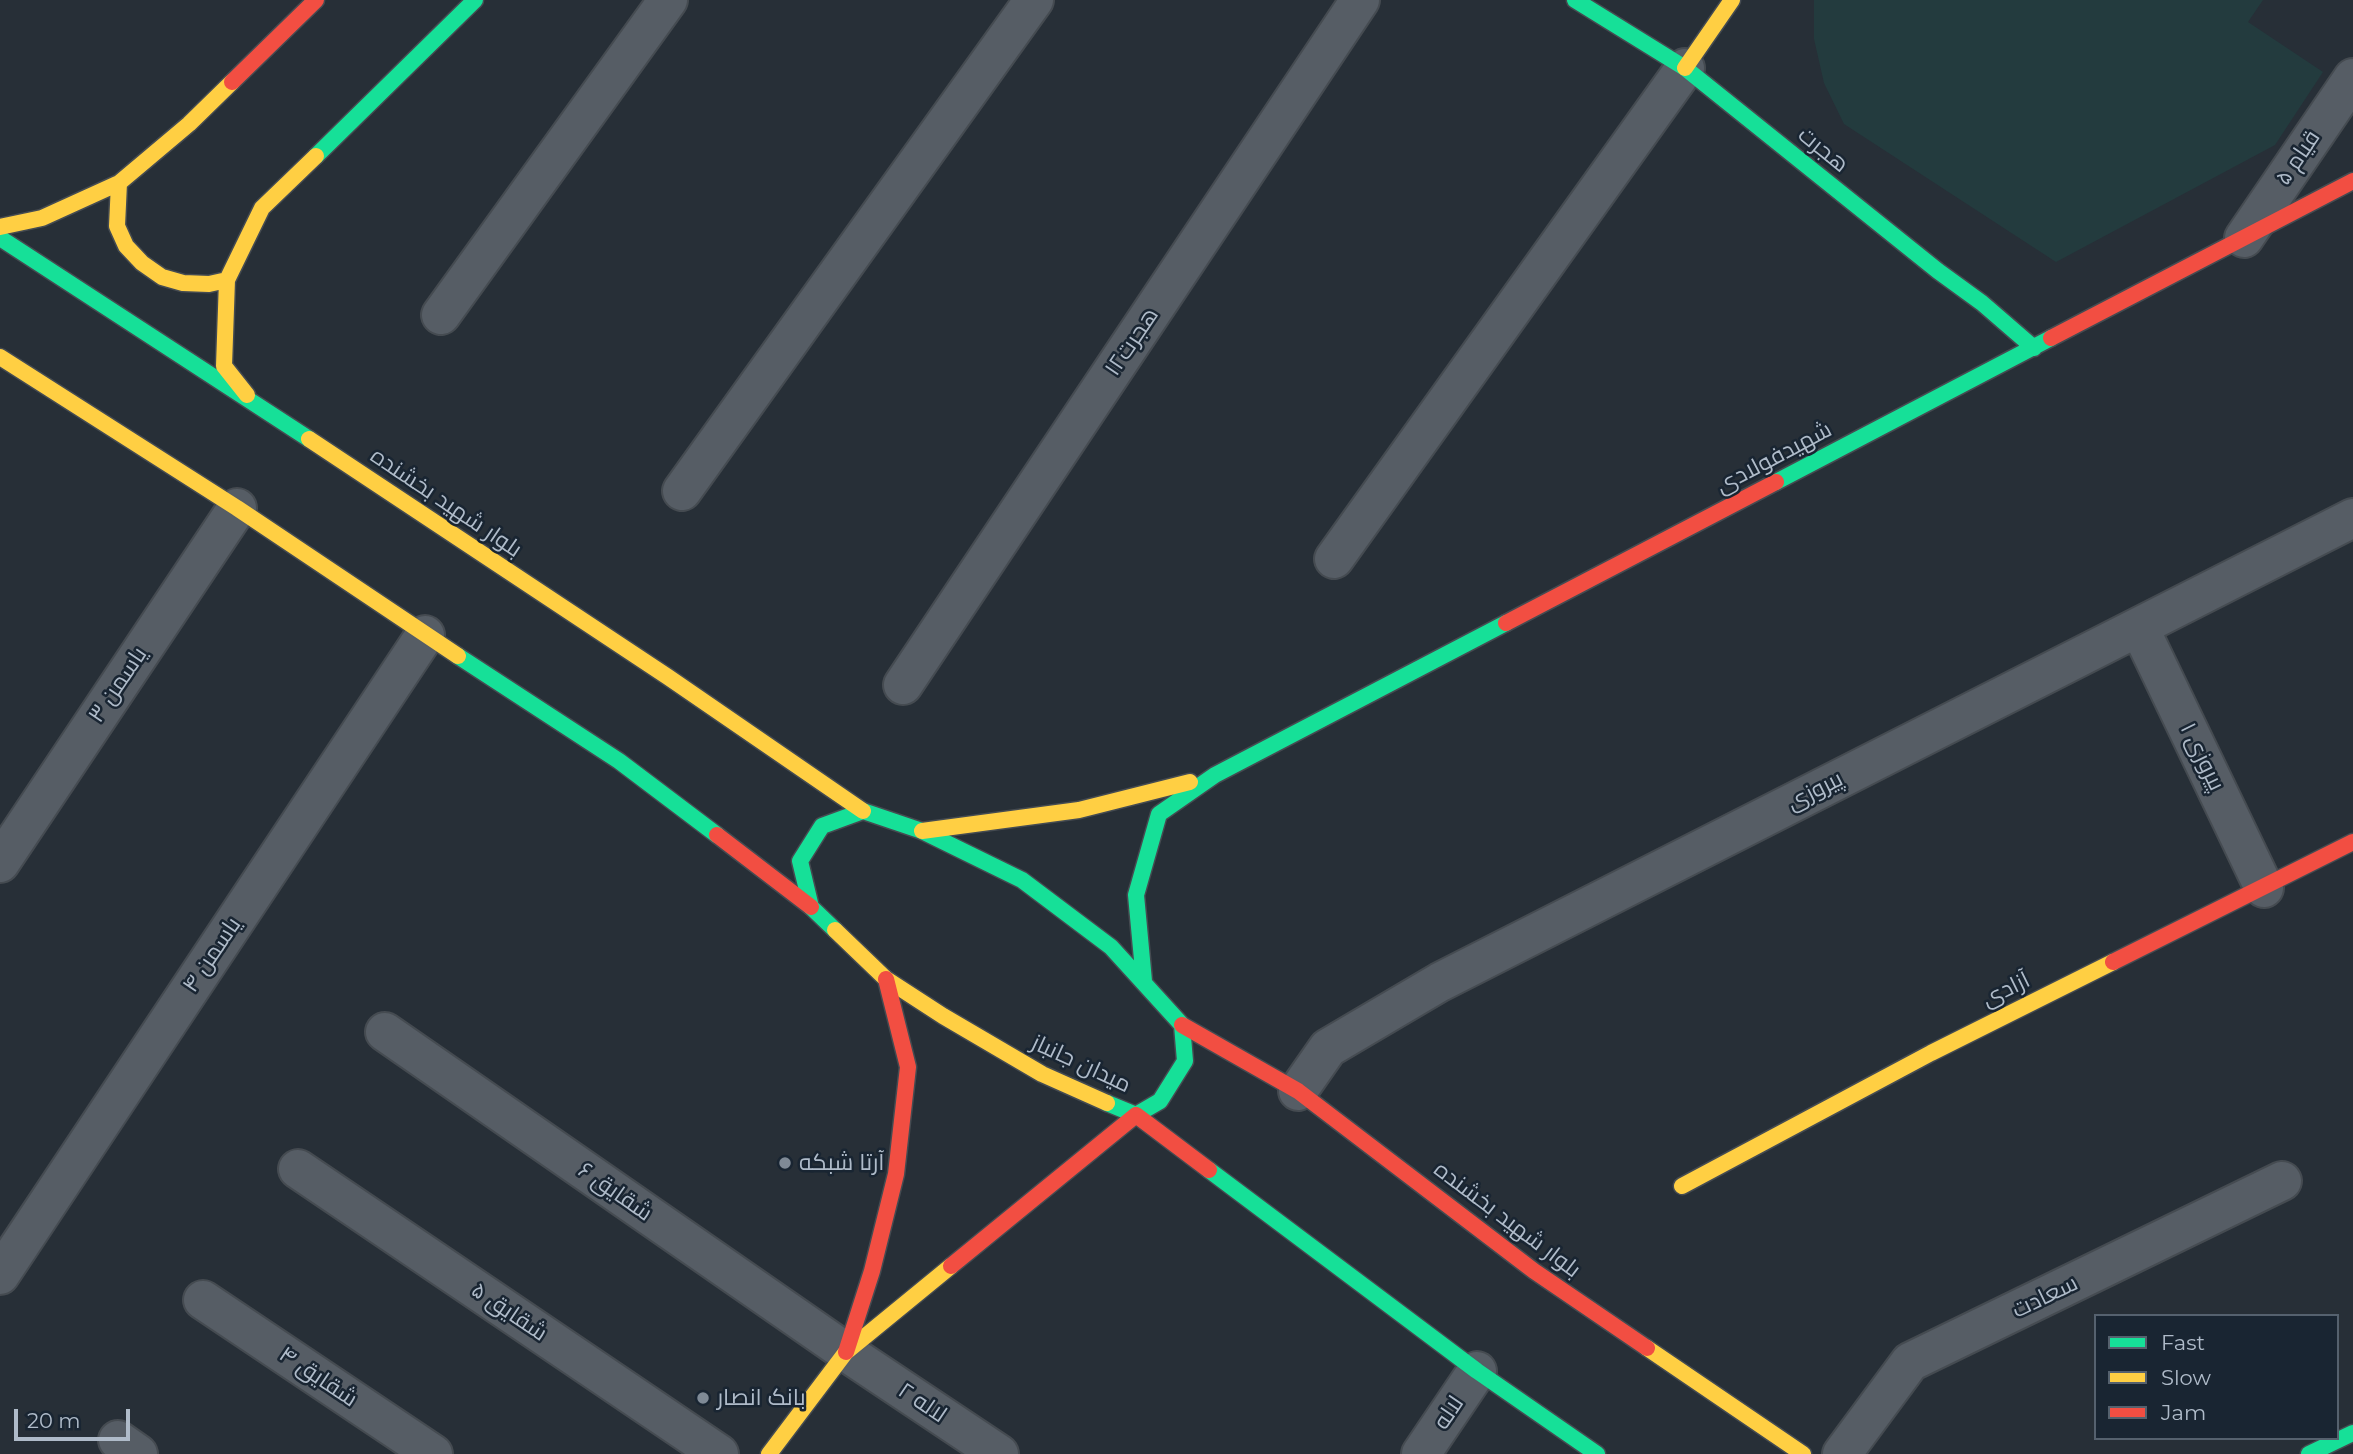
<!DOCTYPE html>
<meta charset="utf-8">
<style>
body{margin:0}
#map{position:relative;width:2353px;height:1454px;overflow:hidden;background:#272f37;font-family:Montserrat,sans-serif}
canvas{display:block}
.legend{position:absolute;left:2094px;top:1314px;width:245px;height:126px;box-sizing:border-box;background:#192532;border:2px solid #55616e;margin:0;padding:9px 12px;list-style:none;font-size:21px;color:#afbbc9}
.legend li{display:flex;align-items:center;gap:14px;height:35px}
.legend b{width:35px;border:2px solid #55616e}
.scale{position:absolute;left:14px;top:1409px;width:116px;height:32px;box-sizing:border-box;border:4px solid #afbbc9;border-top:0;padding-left:9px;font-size:21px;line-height:24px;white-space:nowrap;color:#afbbc9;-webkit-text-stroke:5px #192532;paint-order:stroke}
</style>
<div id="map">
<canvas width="2353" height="1454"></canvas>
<ul class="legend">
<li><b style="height:9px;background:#16e098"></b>Fast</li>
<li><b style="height:9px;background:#ffcf43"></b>Slow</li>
<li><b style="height:9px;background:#f24e42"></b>Jam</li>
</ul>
<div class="scale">20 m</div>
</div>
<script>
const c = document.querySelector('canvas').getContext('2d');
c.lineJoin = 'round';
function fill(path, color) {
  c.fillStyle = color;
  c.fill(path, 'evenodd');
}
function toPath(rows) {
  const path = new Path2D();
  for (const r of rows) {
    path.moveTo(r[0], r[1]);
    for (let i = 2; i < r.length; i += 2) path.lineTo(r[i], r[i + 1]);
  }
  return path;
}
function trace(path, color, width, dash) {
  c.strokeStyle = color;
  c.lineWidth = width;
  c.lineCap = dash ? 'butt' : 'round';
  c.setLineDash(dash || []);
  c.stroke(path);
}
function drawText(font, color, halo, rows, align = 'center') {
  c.font = font + ' Montserrat,Cairo,sans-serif';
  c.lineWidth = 5;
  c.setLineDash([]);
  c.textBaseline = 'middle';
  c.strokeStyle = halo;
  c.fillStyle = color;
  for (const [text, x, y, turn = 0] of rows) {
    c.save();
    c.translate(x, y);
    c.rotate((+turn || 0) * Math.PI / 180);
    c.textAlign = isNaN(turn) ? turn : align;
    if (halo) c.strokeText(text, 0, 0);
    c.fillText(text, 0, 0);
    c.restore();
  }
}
fill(toPath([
 [1814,0,2263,0,2248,22,2323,72,2275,145,2056,262,1844,124,1824,83,1814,39]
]), '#233b3e');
const street = toPath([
 [2244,238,2353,78],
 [441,315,668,0],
 [682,491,1034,0],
 [1334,559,1685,68],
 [2139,627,2264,888],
 [903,685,1360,0],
 [0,863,237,508],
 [385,1032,846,1352,999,1454],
 [1298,1091,1328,1048,1440,982,2353,518],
 [298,1169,719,1454],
 [0,1275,425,635],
 [203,1300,433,1454],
 [118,1440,138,1454],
 [1421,1454,1477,1371],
 [1842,1454,1910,1362,2282,1181]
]);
const fast = toPath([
 [1575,0,1685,68,1938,271,1982,303,2034,348],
 [316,156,475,0],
 [0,238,309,439],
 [1776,482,2051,338],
 [458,656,619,761,717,835],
 [863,811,922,831,1022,880,1111,947,1182,1025,1185,1061,1160,1101,1136,1115,1107,1103],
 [835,930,811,907,800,861,822,826,863,811],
 [1144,981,1136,895,1159,814,1215,775,1506,623],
 [1209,1170,1477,1371,1597,1454],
 [2309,1454,2353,1433]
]);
const slow = toPath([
 [1685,68,1732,0],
 [119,183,117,226,126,246,142,263,162,277,183,283,209,284,227,280],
 [0,227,42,218,119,183,189,124,232,82],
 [0,357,237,508,458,656],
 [247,395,224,366,227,280,262,208,316,156],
 [309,439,668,677,863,811],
 [922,831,1079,810,1190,782],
 [835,930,886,979,943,1016,1042,1074,1107,1103],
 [1682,1186,1931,1053,2113,962],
 [1647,1348,1803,1454],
 [769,1454,846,1352,951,1266]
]);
const jam = toPath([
 [232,82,316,0],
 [2051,338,2353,181],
 [1506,623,1776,482],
 [717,835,811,907],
 [2113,962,2353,842],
 [1182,1025,1298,1091,1534,1271,1647,1348],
 [951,1266,1136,1115,1209,1170],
 [846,1352,872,1271,896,1174,908,1067,886,979]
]);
trace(street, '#454b51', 42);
trace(fast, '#454b51', 19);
trace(slow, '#454b51', 19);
trace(jam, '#454b51', 19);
trace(street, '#565d65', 38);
trace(fast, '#16e098', 16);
trace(slow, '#ffcf43', 16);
trace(jam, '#f24e42', 16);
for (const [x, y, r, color] of [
 [785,1163,7,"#7f8a96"],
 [703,1398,7,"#7f8a96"]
]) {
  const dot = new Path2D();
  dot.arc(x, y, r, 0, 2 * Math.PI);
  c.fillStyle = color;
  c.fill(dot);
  trace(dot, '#192532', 2.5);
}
drawText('23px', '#afbbc9', '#192532', [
 ["هجرت",1823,150,39],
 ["قیام ۵",2298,158,-56],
 ["هجرت۱۲",1132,342,-56],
 ["شهیدفولادی",1774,458,-28],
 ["بلوار شهید بخشنده",446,503,34],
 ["یاسمن ۳",118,685,-56],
 ["پیروزی ۱",2202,757,64],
 ["پیروزی",1815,791,-27],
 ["یاسمن ۴",212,955,-56],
 ["آزادی",2006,990,-26],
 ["میدان جانباز",1081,1064,25],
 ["شقایق ۶",615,1192,35],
 ["بلوار شهید بخشنده",1507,1220,37],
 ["سعادت",2045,1297,-26],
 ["شقایق ۵",509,1312,34],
 ["شقایق ۴",318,1377,34],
 ["لاله ۲",922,1403,34],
 ["لاله",1449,1413,-56]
]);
drawText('23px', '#afbbc9', '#192532', [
 ["آرتا شبکه",799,1163],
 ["بانک انصار",717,1398]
], 'left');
</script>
